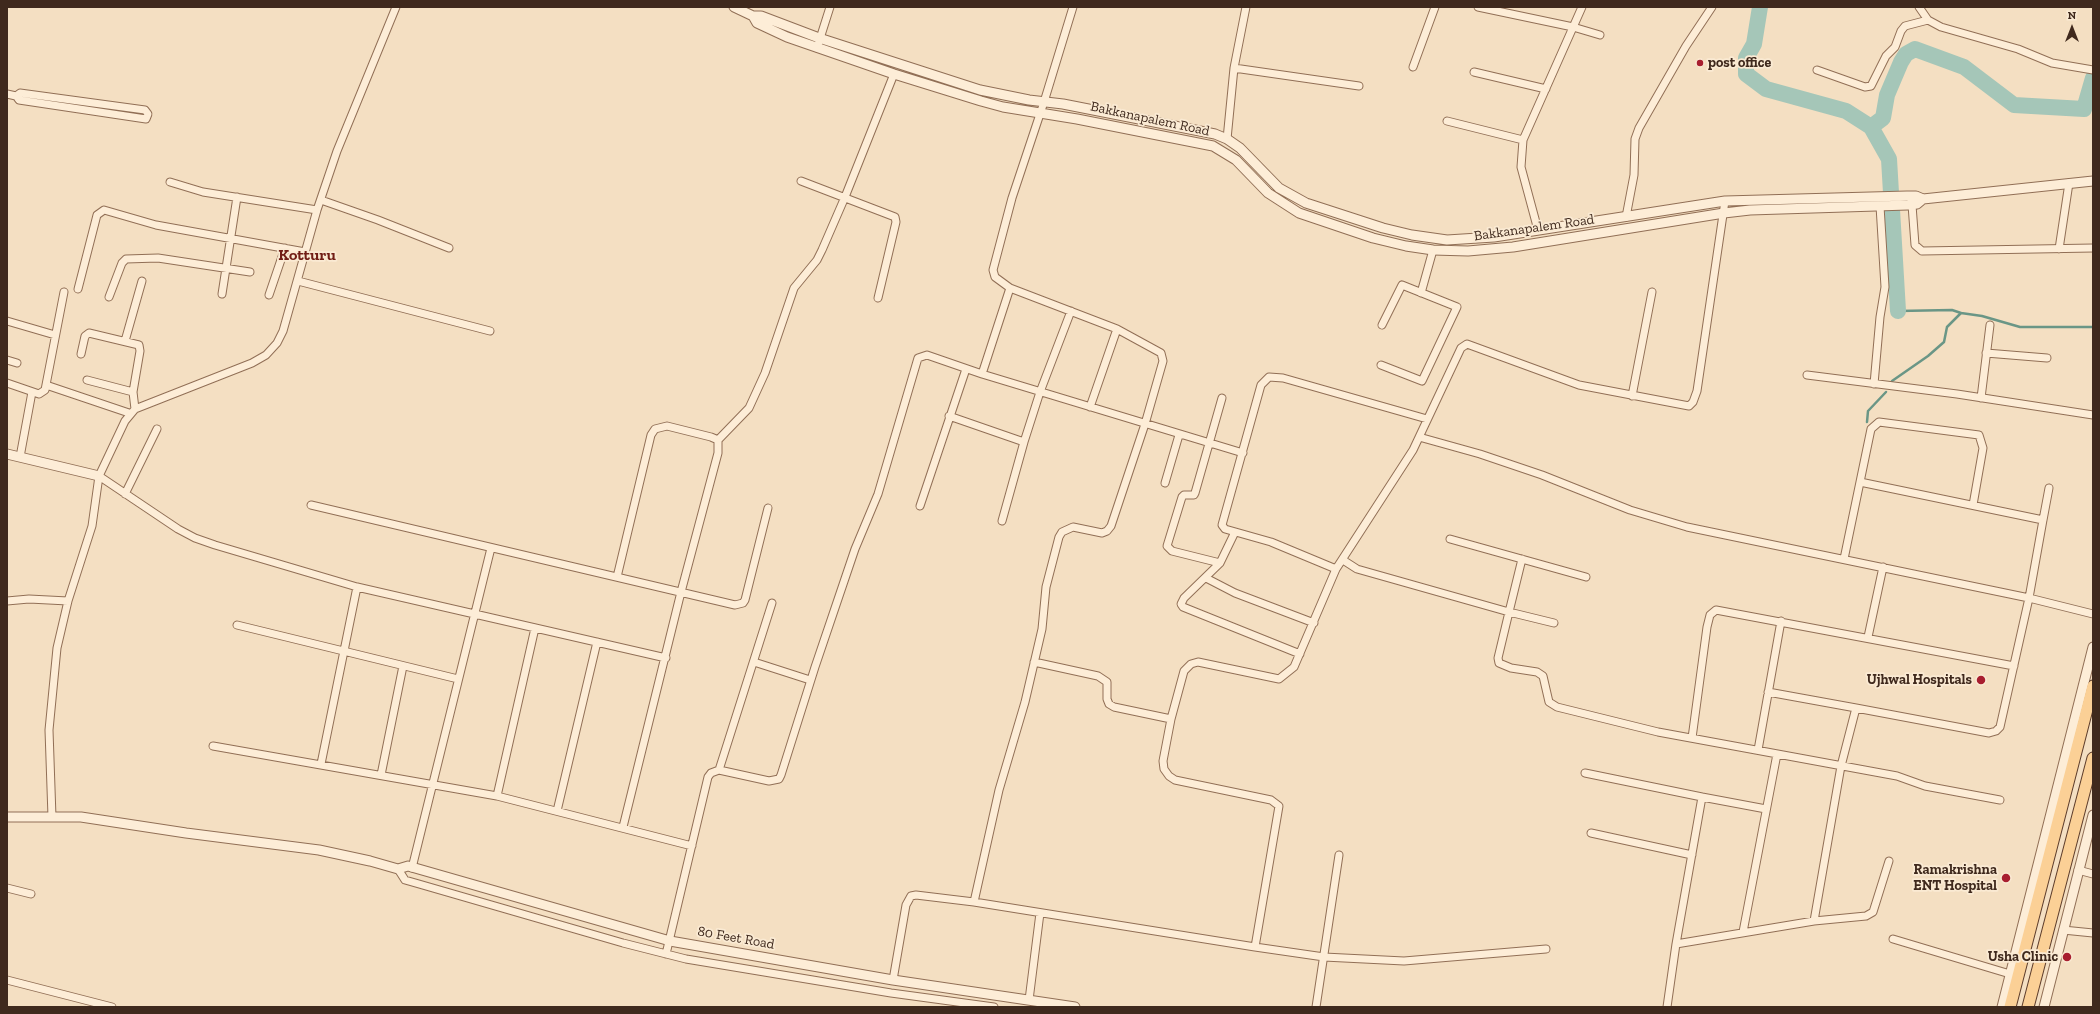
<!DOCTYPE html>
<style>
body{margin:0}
#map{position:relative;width:2100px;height:1014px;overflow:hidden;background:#f4dfc2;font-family:"Zilla Slab",serif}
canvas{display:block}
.frame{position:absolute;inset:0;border:8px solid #3f291d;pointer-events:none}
.north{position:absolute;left:2052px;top:8px;width:40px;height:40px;-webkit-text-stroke:3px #faead3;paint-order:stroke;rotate:0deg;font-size:11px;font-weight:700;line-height:16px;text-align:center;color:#3f291d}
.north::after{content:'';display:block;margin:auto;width:14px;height:18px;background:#3f291d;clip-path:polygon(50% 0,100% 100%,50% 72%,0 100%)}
</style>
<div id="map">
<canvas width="2100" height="1014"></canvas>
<div class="frame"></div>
<div class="north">N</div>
</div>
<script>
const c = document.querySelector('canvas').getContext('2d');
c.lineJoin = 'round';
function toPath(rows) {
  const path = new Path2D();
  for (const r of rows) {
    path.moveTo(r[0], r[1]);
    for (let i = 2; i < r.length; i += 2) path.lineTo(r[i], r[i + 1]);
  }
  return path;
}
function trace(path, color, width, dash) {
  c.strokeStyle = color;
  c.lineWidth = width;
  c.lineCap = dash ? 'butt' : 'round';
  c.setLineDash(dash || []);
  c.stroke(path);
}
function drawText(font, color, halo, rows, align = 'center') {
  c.font = font + ' "Zilla Slab",serif';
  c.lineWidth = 3.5;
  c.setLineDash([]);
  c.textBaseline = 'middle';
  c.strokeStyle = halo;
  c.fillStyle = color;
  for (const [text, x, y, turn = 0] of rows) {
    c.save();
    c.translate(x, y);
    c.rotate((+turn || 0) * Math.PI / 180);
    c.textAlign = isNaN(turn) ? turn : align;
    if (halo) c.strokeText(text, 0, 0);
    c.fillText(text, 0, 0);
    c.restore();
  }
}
trace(toPath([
 [1961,313,1982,316,2020,327,2093,327],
 [1892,381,1928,356,1944,342,1947,327,1961,313,1952,310,1898,311],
 [1867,422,1868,411,1886,392]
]), '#6a9686', 2.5);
trace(toPath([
 [1760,7,1754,44,1746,58,1746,74,1766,89,1846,111,1871,127,1889,159,1898,311],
 [1871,127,1883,118,1887,95,1901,62,1906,54,1915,49,1964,67,2014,105,2084,109,2093,78]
]), '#a5c6b8', 16);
const minor = toPath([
 [1478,7,1573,27,1600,35],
 [1919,7,1928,20,1941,27,2018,49,2052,63,2093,70],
 [817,48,830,7],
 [1413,67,1435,7],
 [1234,68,1359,86],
 [1817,70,1865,87,1871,86,1886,56,1895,47,1901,31,1905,26,1928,20],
 [1474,72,1546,89],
 [7,94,16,96,20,93,145,110,148,114,146,119,19,100,16,96],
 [1447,121,1523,140],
 [1227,139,1234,68,1246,7],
 [801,181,895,217,896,222,878,298],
 [170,182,203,192,317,210],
 [321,200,378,220,449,248],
 [1912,205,1915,245,1922,251,2093,248],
 [1626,217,1634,175,1635,139,1639,128,1686,46,1712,7],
 [1538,230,1521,167,1523,140,1582,7],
 [2059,249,2069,183],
 [298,281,490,331],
 [78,289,97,215,104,210,156,225,305,252],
 [1421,293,1433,250],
 [222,294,237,197],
 [269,295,285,248],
 [109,297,122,263,126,259,158,258,250,272],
 [7,321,55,335],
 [125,341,142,281],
 [1986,353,2047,358],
 [81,354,85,336,89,333,139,345,140,351,133,392,135,409],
 [7,360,17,363],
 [1381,365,1422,381,1457,307,1402,285,1382,325],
 [982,374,1010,288],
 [1807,375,1957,394,2093,415],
 [87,380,133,392],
 [7,383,39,394,45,390,64,292],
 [1874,384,1880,317,1885,287,1880,206],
 [46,385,129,413],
 [1632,396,1652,292],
 [1981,398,1990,325],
 [1090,407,1117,329],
 [949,416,1024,442,1002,521],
 [1419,437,1480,454,1542,475,1630,510,1687,527,2029,598,2043,520,1860,482,1844,559],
 [718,440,749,408,765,373,794,288,817,260,822,250,845,197,894,74],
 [1024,442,1040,392,1071,311],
 [20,457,32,392],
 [99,476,178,529,195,538,215,545,357,587,666,658],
 [1860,482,1871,429,1879,422,1979,435,1983,448,1973,505],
 [1165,483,1179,435],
 [125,494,157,429],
 [311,505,735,605,743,603,745,600,768,508],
 [920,506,966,369],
 [2043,520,2049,488],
 [1235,532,1220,563,1184,598,1181,604,1183,607,1300,654],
 [1450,539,1586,577],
 [1522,559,1509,612,1554,623],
 [1343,560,1357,569,1509,612,1498,658,1499,663,1511,668,1537,672,1543,676,1549,702,1557,707,1658,732,1897,776,1925,786,2000,800],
 [1220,563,1172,551,1167,546,1182,497,1184,495,1194,495,1195,493,1222,398],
 [1336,569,1271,542,1225,529,1222,525,1261,385,1269,377,1283,378,1427,419],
 [617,577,651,435,655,429,667,426,711,437,718,440,718,453,681,592,623,827],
 [1206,578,1235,593,1314,623],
 [7,601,29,599,68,601],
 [237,625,458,679],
 [1868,637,1883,567],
 [754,662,810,680],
 [1034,662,1098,676,1107,682,1107,699,1109,704,1114,707,1171,719],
 [1768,692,1856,708],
 [1692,738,1707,627,1710,615,1716,610,2014,666],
 [213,746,497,796,692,846],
 [1758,750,1781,621],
 [321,764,357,587],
 [719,770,772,603],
 [1585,773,1702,797],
 [381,775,403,666],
 [497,796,535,628],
 [557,811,597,642],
 [52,817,49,730,57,648,68,601,92,526,99,476,125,421,135,409,252,363,266,355,277,343,283,331,317,210,337,151,396,7],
 [1591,833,1692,855],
 [412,868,491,548],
 [398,869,405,880,419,884,623,943,686,959,891,993,994,1007],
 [2078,870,2093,874],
 [7,888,31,894],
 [974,902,999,790,1025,702,1042,629,1046,587,1059,537,1062,532,1073,527,1102,533,1107,531,1111,526,1145,424,1163,361,1161,353,1117,329,1010,288,995,277,993,270,1012,198,1044,102,1073,7],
 [1814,921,1866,916,1873,912,1889,861],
 [2063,930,2093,933],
 [1743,932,1777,754],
 [1893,939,2010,974],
 [1676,944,1702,797,1766,809],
 [1546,949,1404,961,1324,957,1255,947,1279,806,1271,800,1175,780,1169,776,1164,769,1163,761,1171,719,1184,671,1191,664,1198,662,1279,679,1294,667,1336,569,1413,450,1461,348,1467,344,1579,385,1689,406,1693,402,1697,391,1725,201],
 [666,954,708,777,711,773,719,770,769,781,779,779,781,775,815,667,855,549,878,494,918,358,927,355,982,374,1243,453],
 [7,980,112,1007],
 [893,980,906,905,911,896,916,895,974,902,1255,947],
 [1029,1000,1040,913],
 [1316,1007,1339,855],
 [1667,1007,1676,944,1814,921,1841,766,1856,708,1989,733,1996,731,2000,727,2029,598,2093,614]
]);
const tertiary = toPath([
 [734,7,753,16,757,23,787,37,894,74,981,101,1003,107,1077,119,1213,146,1236,160,1268,193,1299,213,1373,238,1406,246,1433,250,1468,251,1513,247,1724,213,1750,210,1908,205,1917,204,1923,199],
 [753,16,761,16,819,38,980,90,1029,100,1063,104,1215,134,1227,139,1240,148,1279,188,1306,203,1383,228,1412,235,1447,240,1494,237,1725,201,1907,196,1916,196,1923,199,2093,181],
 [7,454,99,476],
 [7,817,81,817,186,833,319,850,370,861,398,869,408,866,670,941,893,980,1075,1007],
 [2002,1007,2093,647],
 [2044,1007,2093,815]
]);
const primary = toPath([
 [2010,1007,2093,686],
 [2028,1007,2093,758]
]);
trace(minor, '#916f56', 9);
trace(tertiary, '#916f56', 11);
trace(primary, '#5e3d2b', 13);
trace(minor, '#fdedd7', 7);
trace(tertiary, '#fdedd7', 9);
trace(primary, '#fbd096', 11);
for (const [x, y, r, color] of [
 [1700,63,4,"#a81e2f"],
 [1981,680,5,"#a81e2f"],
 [2006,878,5,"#a81e2f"],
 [2067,957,5,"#a81e2f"]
]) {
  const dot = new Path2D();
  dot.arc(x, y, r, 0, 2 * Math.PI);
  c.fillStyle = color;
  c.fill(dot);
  trace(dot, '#faead3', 1.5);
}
drawText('bold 14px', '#3f291d', '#faead3', [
 ["post office",1708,63,"left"],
 ["Ujhwal Hospitals",1972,680],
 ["Ramakrishna",1997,870],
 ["ENT Hospital",1997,886],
 ["Usha Clinic",2058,957]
], 'right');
drawText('14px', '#3f291d', '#faead3', [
 ["Bakkanapalem Road",1150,119,12],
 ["Bakkanapalem Road",1534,228,-8],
 ["80 Feet Road",736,938,10]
]);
drawText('bold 16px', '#711e16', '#faead3', [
 ["Kotturu",307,255]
]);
</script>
